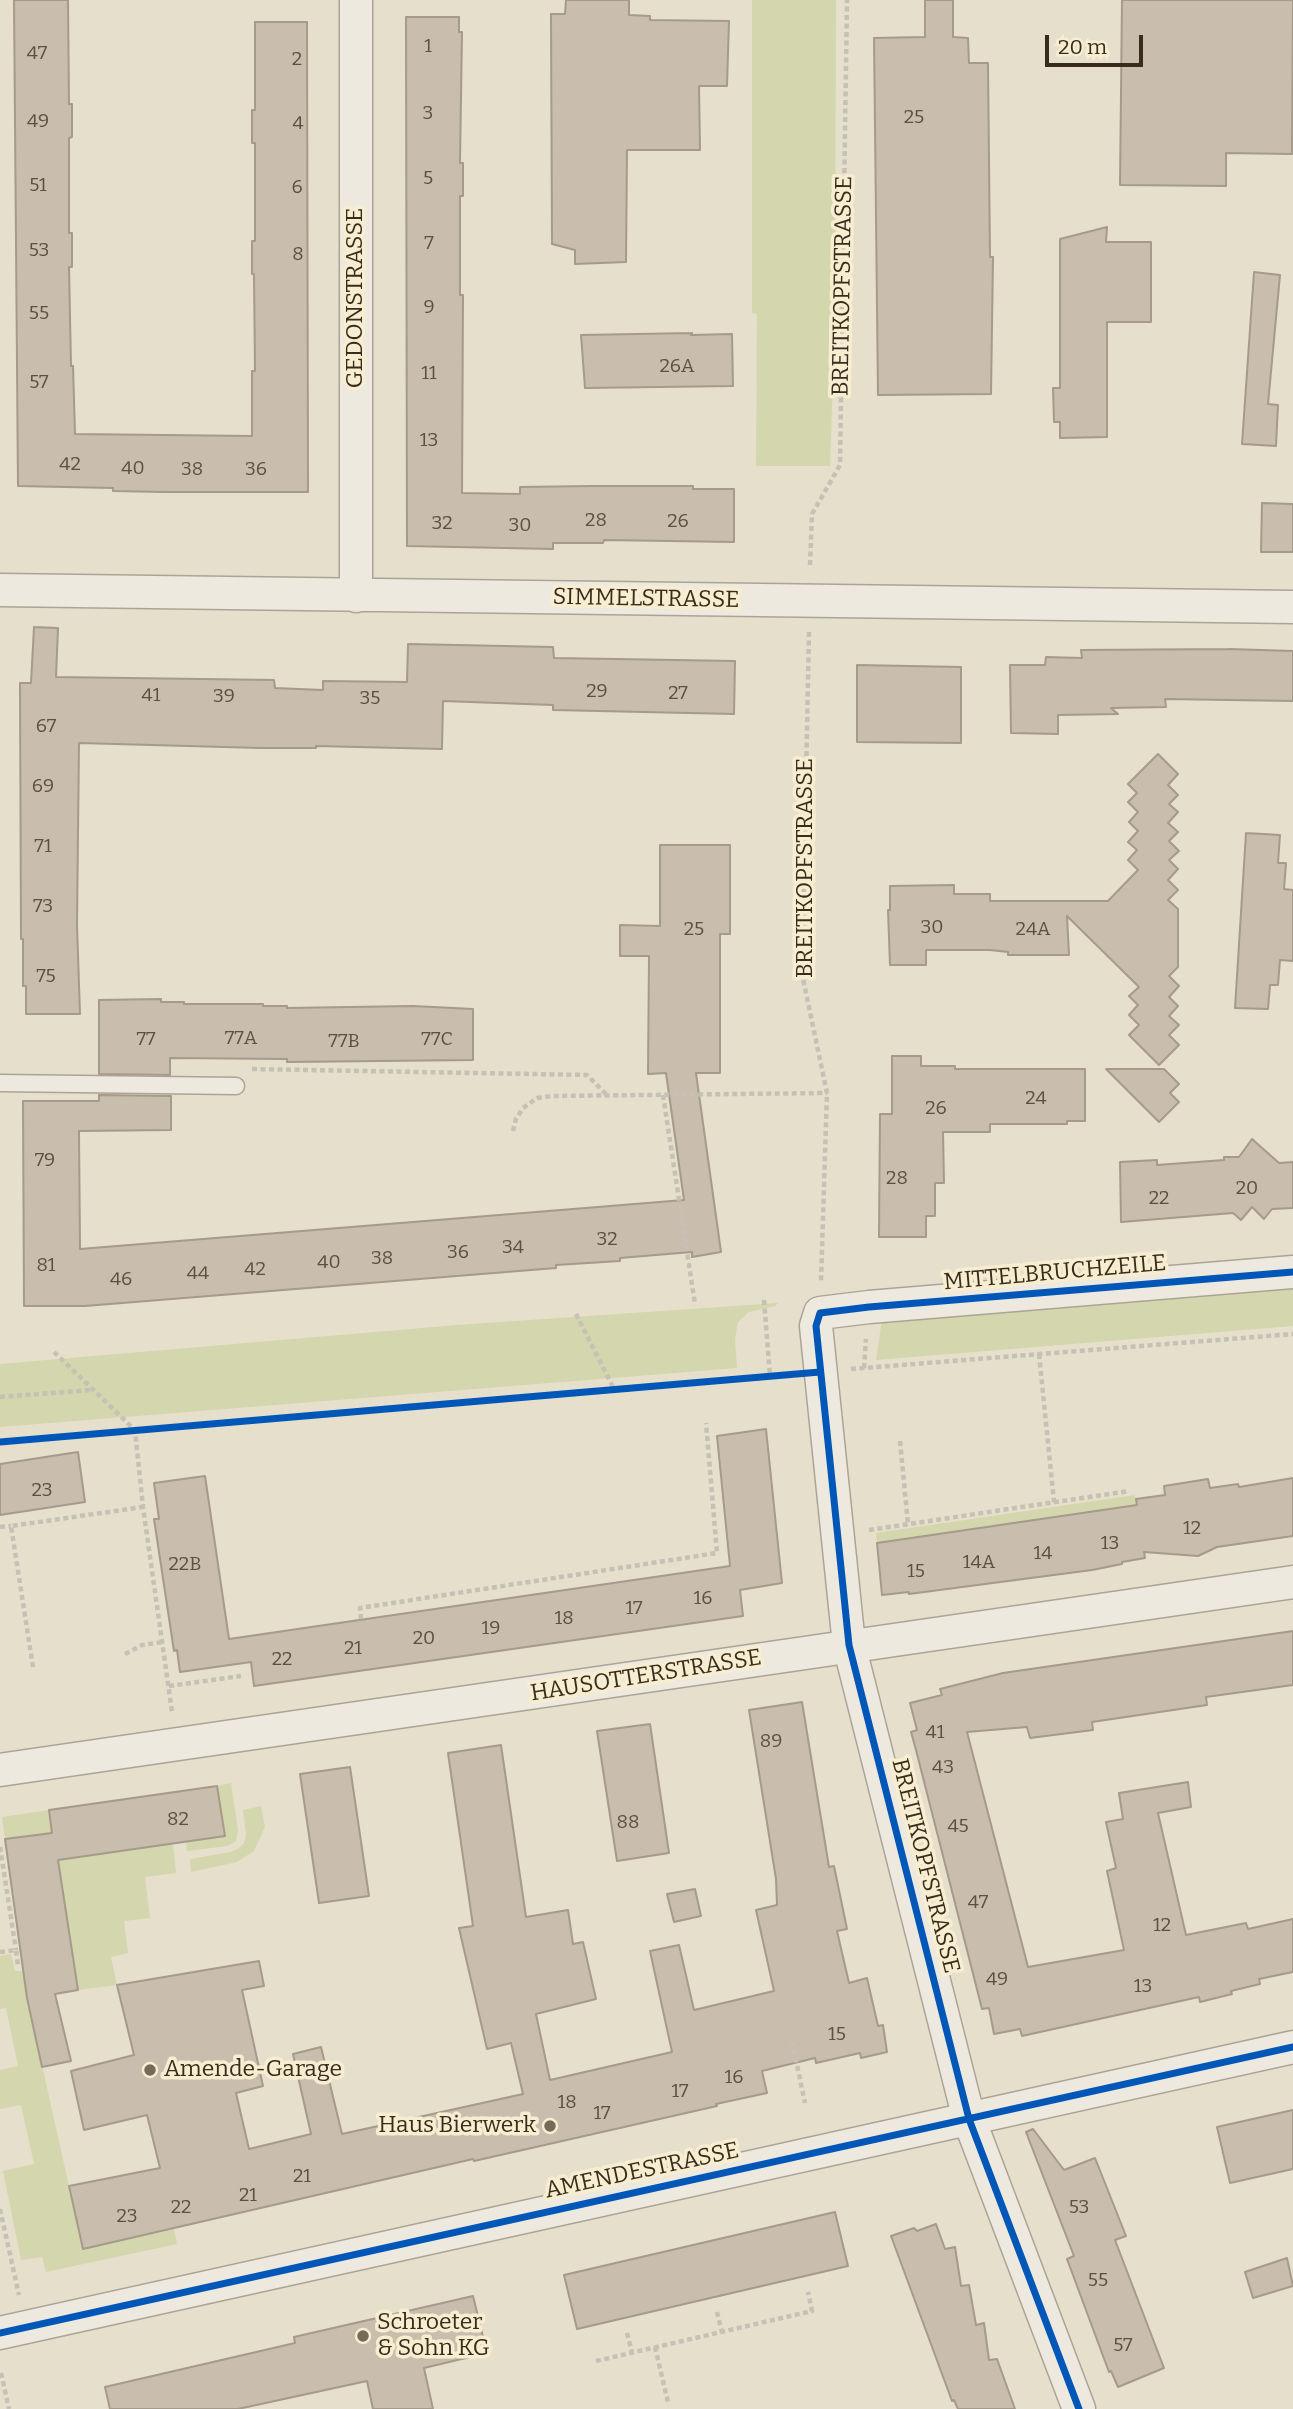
<!DOCTYPE html>
<style>
body{margin:0}
#map{position:relative;width:1293px;height:2409px;overflow:hidden;background:#e6dfcc;font-family:Bitter,serif}
canvas{display:block}
.scale{position:absolute;left:1045px;top:35px;width:98px;height:32px;box-sizing:border-box;border:4px solid #3a2c1d;border-top:0;padding-left:9px;font-size:21px;line-height:24px;white-space:nowrap;color:#3a2c1d;-webkit-text-stroke:5px #f7eed1;paint-order:stroke}
</style>
<div id="map">
<canvas width="1293" height="2409"></canvas>
<div class="scale">20 m</div>
</div>
<script>
const c = document.querySelector('canvas').getContext('2d');
c.lineJoin = 'round';
function fill(path, color) {
  c.fillStyle = color;
  c.fill(path, 'evenodd');
}
function toPath(rows) {
  const path = new Path2D();
  for (const r of rows) {
    path.moveTo(r[0], r[1]);
    for (let i = 2; i < r.length; i += 2) path.lineTo(r[i], r[i + 1]);
  }
  return path;
}
function trace(path, color, width, dash) {
  c.strokeStyle = color;
  c.lineWidth = width;
  c.lineCap = dash ? 'butt' : 'round';
  c.setLineDash(dash || []);
  c.stroke(path);
}
function drawText(font, color, halo, rows, align = 'center') {
  c.font = font + ' Bitter,serif';
  c.lineWidth = 7;
  c.setLineDash([]);
  c.textBaseline = 'middle';
  c.strokeStyle = halo;
  c.fillStyle = color;
  for (const [text, x, y, turn = 0] of rows) {
    c.save();
    c.translate(x, y);
    c.rotate((+turn || 0) * Math.PI / 180);
    c.textAlign = isNaN(turn) ? turn : align;
    if (halo) c.strokeText(text, 0, 0);
    c.fillText(text, 0, 0);
    c.restore();
  }
}
fill(toPath([
 [752,0,836,0,835,316,830,466,756,466,757,314,752,313],
 [1293,1288,1293,1326,876,1360,882,1319],
 [778,1303,775,1306,749,1312,738,1322,735,1339,737,1368,0,1427,0,1364,457,1325],
 [1135,1495,1137,1505,877,1543,876,1533],
 [231,1783,238,1830,236,1841,227,1846,187,1851,186,1841,225,1835,217,1786],
 [261,1806,265,1827,254,1851,237,1862,191,1872,190,1859,231,1852,239,1848,244,1843,246,1835,243,1810],
 [49,1810,52,1833,5,1839,2,1817],
 [173,1844,176,1873,145,1877,150,1918,124,1921,128,1953,111,1957,117,1985,78,1990,58,1860],
 [11,1954,15,1971,23,1971,27,1998,83,2249,174,2229,177,2244,46,2272,42,2257,21,2260,3,2171,34,2164,21,2105,0,2109,0,2070,18,2066,6,2008,0,2009,0,1956]
]), '#d4d6ad');
const building = toPath([
 [14,0,68,0,69,104,72,104,72,137,69,138,69,233,72,233,72,267,69,267,71,366,73,366,75,434,252,436,252,371,255,371,254,274,252,274,252,241,255,241,255,143,252,143,252,110,255,110,255,22,307,22,308,492,163,492,113,491,113,488,18,486,14,0],
 [566,0,629,0,629,15,650,16,650,20,729,21,727,86,699,86,700,150,627,150,626,262,575,264,575,250,552,244,551,14,565,14,566,0],
 [925,0,953,0,953,37,968,38,969,63,988,63,990,257,993,257,991,394,878,395,874,38,925,37,925,0],
 [1122,0,1293,0,1292,154,1226,153,1226,186,1120,185,1122,0],
 [406,17,459,17,459,32,462,32,460,163,463,163,463,196,460,196,460,295,463,295,462,493,520,494,520,487,592,486,693,486,693,489,734,489,734,542,604,540,603,543,553,543,553,549,407,546,406,17],
 [1107,227,1106,242,1151,242,1151,322,1107,322,1107,437,1060,438,1060,422,1054,422,1053,388,1060,388,1060,239,1107,227],
 [1254,272,1280,275,1268,404,1278,405,1276,446,1242,444,1254,272],
 [692,333,691,335,732,334,733,386,585,388,581,335,692,333],
 [1262,503,1293,504,1293,552,1261,552,1262,503],
 [34,627,58,628,56,677,274,680,275,688,323,690,323,681,407,682,408,644,553,647,554,658,735,661,734,714,553,710,553,705,443,701,442,749,316,746,316,748,260,748,79,743,77,925,80,1014,26,1014,26,986,23,986,23,939,21,939,20,683,31,683,34,627],
 [1229,649,1293,651,1293,701,1165,699,1166,707,1111,708,1118,714,1058,715,1058,734,1011,733,1010,665,1045,665,1046,657,1082,658,1081,650,1229,649],
 [857,665,961,667,961,743,857,742,857,665],
 [1158,754,1178,774,1168,785,1178,795,1169,804,1178,812,1168,823,1178,832,1169,841,1179,851,1169,860,1178,869,1168,880,1178,890,1168,900,1178,909,1178,967,1169,976,1179,986,1169,997,1178,1006,1169,1016,1179,1025,1169,1035,1179,1045,1159,1065,1129,1035,1139,1025,1129,1015,1138,1005,1129,996,1139,987,1067,916,1069,955,1008,955,1008,952,990,950,926,950,926,965,890,965,888,910,890,910,890,886,954,885,954,894,990,894,990,901,1108,901,1138,870,1128,860,1137,850,1128,842,1138,831,1129,822,1138,812,1128,802,1137,793,1128,784,1158,754],
 [1246,833,1280,835,1278,863,1286,863,1284,889,1293,890,1293,961,1280,960,1278,985,1270,985,1268,1009,1235,1008,1246,833],
 [660,845,730,845,730,934,720,934,720,1073,696,1073,721,1252,692,1257,692,1252,620,1258,620,1261,556,1265,556,1268,85,1306,24,1306,23,1101,99,1101,99,1095,171,1096,171,1130,79,1131,80,1249,684,1200,666,1073,648,1074,649,956,620,956,620,925,660,926,660,845],
 [161,999,161,1002,184,1002,184,1004,263,1004,263,1006,287,1006,287,1008,413,1006,473,1009,473,1060,287,1062,287,1059,170,1058,170,1075,99,1074,99,1000,161,999],
 [892,1056,921,1056,921,1066,955,1066,955,1069,1085,1069,1085,1121,1067,1121,1067,1124,990,1124,990,1132,943,1132,944,1183,935,1183,935,1216,926,1216,926,1237,879,1237,880,1114,892,1114,892,1056],
 [1106,1069,1164,1069,1179,1084,1170,1093,1179,1102,1159,1122,1106,1069],
 [1252,1139,1279,1163,1293,1162,1293,1208,1272,1209,1264,1219,1252,1207,1241,1220,1233,1213,1121,1222,1120,1162,1157,1160,1157,1165,1224,1160,1224,1157,1239,1157,1252,1139],
 [766,1429,782,1583,740,1590,743,1616,254,1686,251,1662,180,1672,177,1650,174,1651,154,1519,159,1519,154,1483,205,1476,229,1639,730,1566,717,1436,766,1429],
 [78,1452,85,1502,0,1515,0,1464,78,1452],
 [1293,1478,1293,1536,1217,1547,1198,1556,1144,1552,1145,1558,1122,1562,1122,1564,1092,1570,909,1594,909,1592,882,1595,877,1543,1137,1505,1136,1499,1165,1495,1164,1486,1208,1479,1210,1488,1238,1484,1239,1487,1293,1478],
 [1293,1631,1293,1685,1206,1697,1207,1705,1092,1722,1093,1730,1030,1738,1027,1727,967,1732,1028,1967,1124,1950,1107,1871,1116,1868,1106,1822,1123,1819,1119,1793,1188,1782,1191,1807,1158,1813,1186,1935,1246,1923,1248,1929,1293,1919,1293,1972,1259,1979,1260,1984,1231,1991,1232,1994,1200,2002,1199,1997,1022,2036,1020,2029,994,2034,989,2008,982,2009,916,1750,911,1732,917,1730,910,1703,942,1695,940,1689,1003,1673,1293,1631],
 [802,1702,829,1867,834,1866,847,1929,837,1931,849,1983,867,1978,878,2026,883,2025,887,2052,861,2058,860,2053,816,2063,815,2058,762,2071,767,2093,716,2104,717,2106,474,2161,473,2159,83,2249,69,2186,160,2168,147,2115,84,2130,71,2071,134,2055,117,1985,259,1961,264,1986,242,1990,263,2086,236,2093,249,2149,311,2134,293,2054,321,2047,342,2134,523,2094,511,2043,487,2049,459,1928,473,1926,448,1753,501,1745,526,1917,568,1910,573,1944,583,1942,596,1999,536,2014,550,2080,672,2052,650,1951,679,1945,694,2010,774,1991,756,1910,777,1905,776,1879,749,1710,802,1702],
 [650,1724,669,1853,617,1861,597,1731,650,1724],
 [350,1767,369,1896,319,1903,300,1774,350,1767],
 [217,1786,225,1836,58,1860,78,1990,55,1994,71,2061,42,2067,27,1998,5,1839,52,1833,49,1810,217,1786],
 [695,1889,701,1916,674,1922,667,1894,695,1889],
 [1293,2110,1293,2169,1230,2183,1217,2127,1293,2110],
 [1033,2129,1064,2170,1095,2158,1126,2236,1115,2240,1164,2368,1118,2387,1111,2371,1109,2372,1067,2259,1074,2256,1026,2132,1033,2129],
 [835,2212,848,2266,577,2329,564,2275,835,2212],
 [936,2224,945,2249,955,2247,961,2286,969,2285,976,2325,984,2323,989,2360,997,2359,1015,2409,958,2409,954,2400,952,2401,891,2236,914,2228,917,2231,936,2224],
 [1287,2258,1293,2286,1253,2298,1245,2272,1287,2258],
 [473,2296,487,2353,424,2368,433,2409,373,2409,367,2381,238,2409,110,2409,105,2387,295,2343,294,2337,473,2296]
]);
fill(building, '#c9bdad');
trace(building, '#a69a8b', 2);
const service = toPath([
 [0,1083,236,1086]
]);
const minor = toPath([
 [356,0,356,596],
 [0,590,1293,607],
 [0,1770,1293,1582],
 [0,2333,1293,2047],
 [1079,2409,969,2119,849,1645,816,1326,820,1313,869,1307,1293,1272]
]);
trace(service, '#aba496', 19);
trace(minor, '#aba496', 35);
trace(toPath([
 [810,565,812,514,840,465,847,0],
 [809,632,802,974,827,1093,821,1281],
 [252,1069,587,1075,607,1095],
 [663,1095,695,1304],
 [513,1131,516,1119,523,1108,537,1098,553,1096,827,1093],
 [764,1300,770,1376],
 [576,1314,614,1389],
 [54,1352,135,1430,143,1507,172,1712],
 [1039,1354,1054,1502],
 [864,1368,866,1339],
 [851,1369,1293,1334],
 [0,1397,91,1390],
 [900,1441,908,1524],
 [0,1527,11,1526],
 [869,1530,1129,1491],
 [361,1619,360,1608,717,1553,706,1423],
 [125,1654,142,1645,163,1642],
 [33,1667,11,1526,143,1507],
 [169,1686,241,1676],
 [0,1847,16,1950],
 [0,1952,16,1950,18,1966],
 [792,2041,805,2103],
 [0,2209,19,2295],
 [717,2312,722,2332],
 [627,2333,632,2352],
 [655,2347,668,2402],
 [596,2361,812,2311,808,2292],
 [1,2373,9,2409]
]), '#c6c0b5', 4.5, [5, 3.5]);
trace(service, '#ede9de', 16);
trace(minor, '#ede9de', 32);
trace(toPath([
 [0,1442,820,1372],
 [0,2333,1293,2047],
 [1079,2409,969,2119,849,1645,816,1326,820,1313,869,1307,1293,1272]
]), '#0057b8', 7);
for (const [x, y, r, color] of [
 [150,2070,7,"#766b5a"],
 [550,2126,7,"#766b5a"],
 [363,2336,7,"#766b5a"]
]) {
  const dot = new Path2D();
  dot.arc(x, y, r, 0, 2 * Math.PI);
  c.fillStyle = color;
  c.fill(dot);
  trace(dot, '#f7eed1', 2.5);
}
drawText('19px', '#5e5041', null, [
 ["1",428,47],
 ["47",37,54],
 ["2",297,60],
 ["3",428,114],
 ["25",914,118],
 ["49",38,122],
 ["4",298,124],
 ["5",428,179],
 ["51",38,186],
 ["6",297,188],
 ["7",429,244],
 ["53",39,251],
 ["8",298,255],
 ["9",429,308],
 ["55",39,314],
 ["26A",677,367],
 ["11",429,374],
 ["57",39,383],
 ["13",429,441],
 ["42",70,465],
 ["40",133,469],
 ["38",192,470],
 ["36",256,470],
 ["28",596,521],
 ["26",678,522],
 ["32",442,524],
 ["30",520,526],
 ["29",597,692],
 ["27",678,694],
 ["41",151,696],
 ["39",224,697],
 ["35",370,699],
 ["67",46,727],
 ["69",43,787],
 ["71",43,847],
 ["73",43,907],
 ["30",932,928],
 ["25",694,930],
 ["24A",1033,930],
 ["75",46,977],
 ["77A",241,1039],
 ["77",146,1040],
 ["77C",437,1040],
 ["77B",344,1042],
 ["24",1036,1099],
 ["26",936,1109],
 ["79",45,1161],
 ["28",897,1179],
 ["20",1247,1189],
 ["22",1159,1199],
 ["32",607,1240],
 ["34",513,1248],
 ["36",458,1253],
 ["38",382,1259],
 ["40",329,1263],
 ["81",46,1266],
 ["42",255,1270],
 ["44",198,1274],
 ["46",121,1280],
 ["23",42,1491],
 ["12",1192,1529],
 ["13",1110,1544],
 ["14",1043,1554],
 ["14A",979,1563],
 ["22B",185,1565],
 ["15",916,1572],
 ["16",703,1599],
 ["17",634,1609],
 ["18",564,1619],
 ["19",491,1629],
 ["20",424,1639],
 ["21",353,1649],
 ["22",282,1660],
 ["41",935,1733],
 ["89",771,1742],
 ["43",943,1768],
 ["82",178,1820],
 ["88",628,1823],
 ["45",958,1827],
 ["47",978,1903],
 ["12",1162,1926],
 ["49",997,1980],
 ["13",1143,1987],
 ["15",837,2035],
 ["16",734,2078],
 ["17",680,2092],
 ["18",567,2103],
 ["17",602,2114],
 ["21",302,2177],
 ["21",248,2196],
 ["22",181,2208],
 ["53",1079,2208],
 ["23",127,2217],
 ["55",1098,2281],
 ["57",1123,2346]
]);
drawText('23px', '#3a2c1d', '#f7eed1', [
 ["BREITKOPFSTRASSE",843,286,-89],
 ["GEDONSTRASSE",356,298,-90],
 ["SIMMELSTRASSE",646,599,1],
 ["BREITKOPFSTRASSE",806,868,-90],
 ["MITTELBRUCHZEILE",1055,1273,-5],
 ["HAUSOTTERSTRASSE",646,1676,-9],
 ["BREITKOPFSTRASSE",925,1866,76],
 ["AMENDESTRASSE",642,2171,-12]
]);
drawText('23px', '#3a2c1d', '#f7eed1', [
 ["Amende-Garage",164,2070],
 ["Haus Bierwerk",536,2126,"right"],
 ["Schroeter",377,2323],
 ["& Sohn KG",377,2349]
], 'left');
</script>
